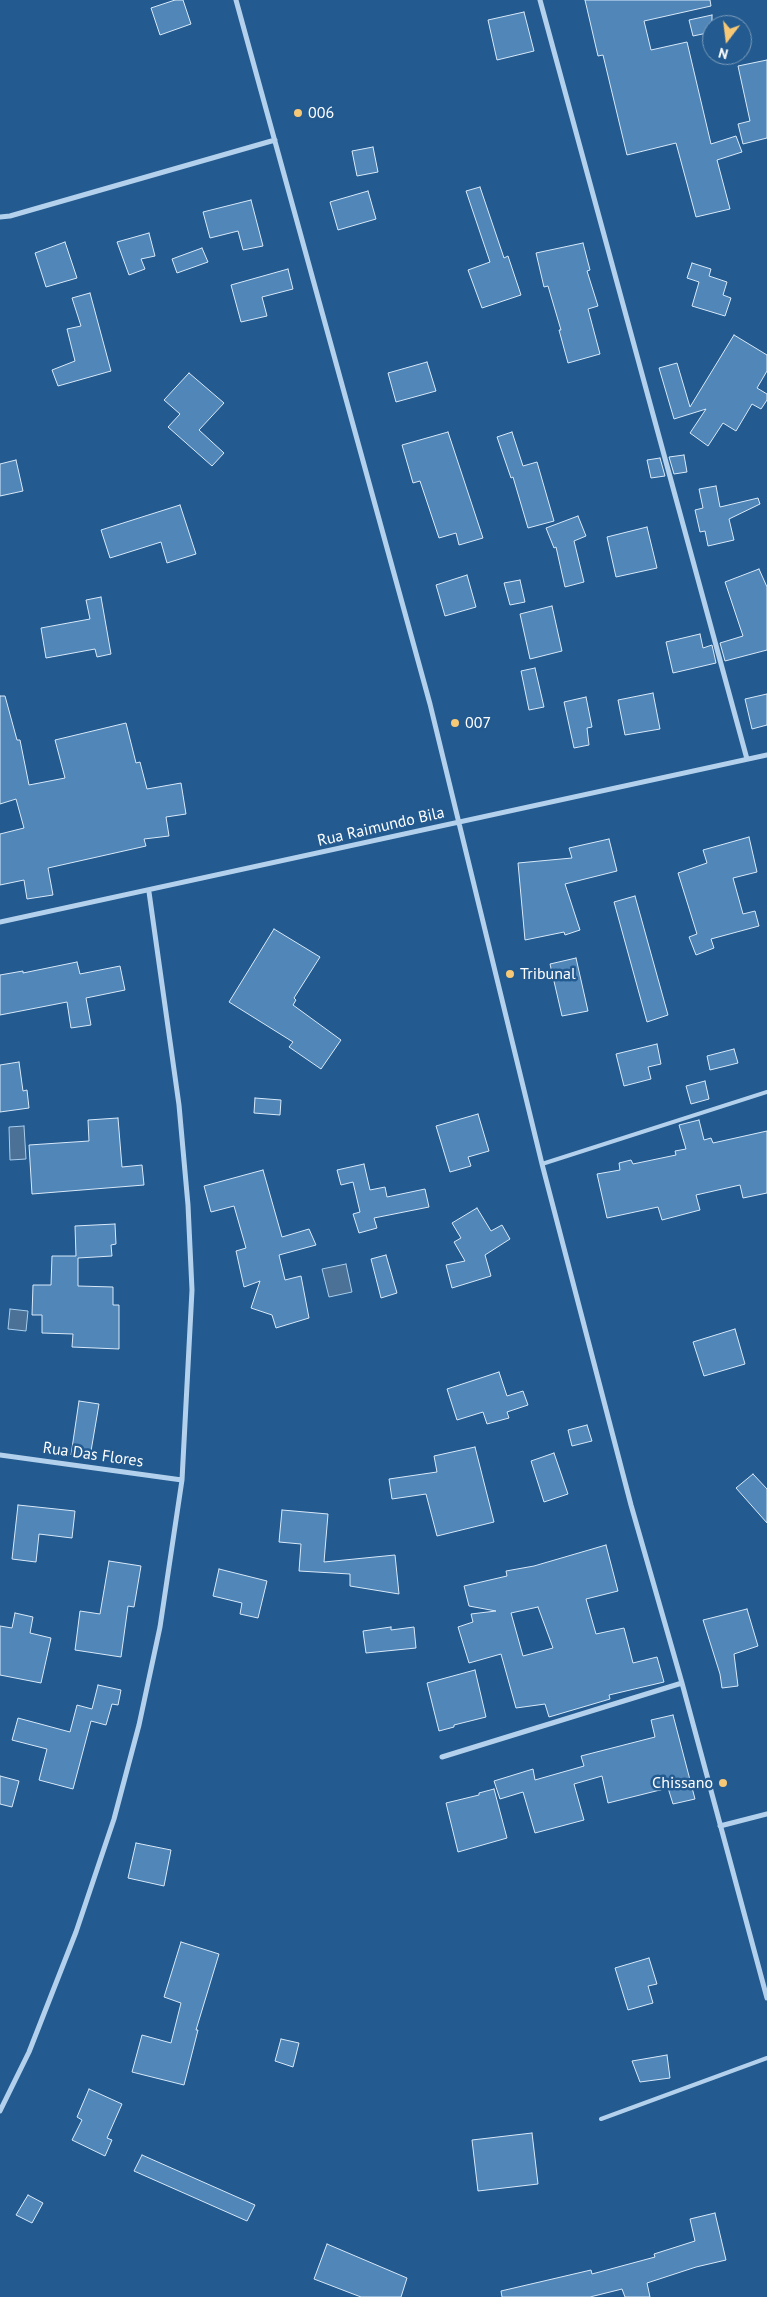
<!DOCTYPE html>
<style>
body{margin:0}
#map{position:relative;width:767px;height:2297px;overflow:hidden;background:#235a8f;font-family:"PT Sans",sans-serif}
canvas{display:block}
.north{position:absolute;left:702px;top:15px;width:50px;height:50px;box-sizing:border-box;background:#235a8f;border:1px solid #7b9cbc;border-radius:50%;rotate:195deg;font-size:14px;font-weight:700;line-height:20px;text-align:center;color:#fff}
.north::after{content:'';display:block;margin:auto;width:18px;height:22px;background:#f7c876;clip-path:polygon(50% 0,100% 100%,50% 72%,0 100%)}
</style>
<div id="map">
<canvas width="767" height="2297"></canvas>
<div class="north">N</div>
</div>
<script>
const c = document.querySelector('canvas').getContext('2d');
c.lineJoin = 'round';
function fill(path, color) {
  c.fillStyle = color;
  c.fill(path, 'evenodd');
}
function toPath(rows) {
  const path = new Path2D();
  for (const r of rows) {
    path.moveTo(r[0], r[1]);
    for (let i = 2; i < r.length; i += 2) path.lineTo(r[i], r[i + 1]);
  }
  return path;
}
function trace(path, color, width, dash) {
  c.strokeStyle = color;
  c.lineWidth = width;
  c.lineCap = dash ? 'butt' : 'round';
  c.setLineDash(dash || []);
  c.stroke(path);
}
function drawText(font, color, halo, rows, align = 'center') {
  c.font = font + ' "PT Sans",sans-serif';
  c.lineWidth = 5;
  c.setLineDash([]);
  c.textBaseline = 'middle';
  c.strokeStyle = halo;
  c.fillStyle = color;
  for (const [text, x, y, turn = 0] of rows) {
    c.save();
    c.translate(x, y);
    c.rotate((+turn || 0) * Math.PI / 180);
    c.textAlign = isNaN(turn) ? turn : align;
    if (halo) c.strokeText(text, 0, 0);
    c.fillText(text, 0, 0);
    c.restore();
  }
}
const water = toPath([
 [24,1126,26,1159,10,1160,9,1127,24,1126],
 [346,1264,352,1292,329,1297,322,1269,346,1264],
 [10,1309,28,1311,26,1331,8,1329,10,1309]
]);
fill(water, '#4b7196');
trace(water, '#a7cded', 1);
const building = toPath([
 [175,0,183,0,191,24,160,35,151,8,175,0],
 [585,0,710,0,711,6,644,21,651,50,687,42,711,144,736,136,742,152,717,160,730,209,696,217,676,143,627,155,603,55,598,56,585,0],
 [524,12,534,51,497,60,488,20,524,12],
 [712,15,712,32,693,36,689,20,712,15],
 [767,60,767,138,743,144,738,124,750,121,738,66,767,60],
 [373,147,378,172,357,176,352,151,373,147],
 [480,187,504,258,508,256,521,295,482,308,468,270,490,262,466,191,480,187],
 [368,191,376,219,338,230,330,202,368,191],
 [251,200,263,246,243,250,238,231,210,238,203,212,251,200],
 [149,233,155,256,141,259,145,269,129,275,117,242,149,233],
 [65,242,77,278,46,287,35,253,65,242],
 [583,243,590,270,587,271,598,306,588,309,600,354,568,363,559,330,561,330,548,286,544,287,536,253,583,243],
 [202,248,208,262,177,273,172,259,202,248],
 [692,263,711,269,709,276,727,282,723,295,731,298,725,316,692,306,699,282,687,278,692,263],
 [288,269,293,289,262,297,267,316,241,322,231,285,288,269],
 [90,293,111,371,58,386,52,370,75,361,67,329,81,326,72,298,90,293],
 [734,335,767,355,767,371,757,388,767,394,767,400,761,409,752,404,736,431,723,423,708,446,690,433,706,409,674,419,659,368,677,363,690,407,734,335],
 [427,362,436,391,396,402,388,373,427,362],
 [189,373,224,403,199,430,224,453,212,466,168,427,180,414,164,400,189,373],
 [448,432,483,538,459,545,456,533,439,538,420,481,413,483,402,445,448,432],
 [512,432,523,466,537,462,554,521,528,528,513,477,511,478,497,437,512,432],
 [684,455,687,472,674,474,669,457,684,455],
 [660,458,665,476,651,478,647,460,660,458],
 [16,460,23,491,0,496,0,464,16,460],
 [716,486,720,507,758,498,760,504,729,519,734,540,708,546,705,531,700,532,695,510,703,508,699,489,716,486],
 [180,505,196,554,167,563,161,542,110,558,101,530,180,505],
 [578,516,586,536,574,541,584,582,565,587,556,547,554,548,546,528,578,516],
 [647,527,657,568,616,577,607,537,647,527],
 [759,569,767,587,767,650,725,661,720,643,743,636,725,582,759,569],
 [467,575,476,607,445,616,436,585,467,575],
 [520,580,525,602,510,605,504,583,520,580],
 [101,597,111,654,97,657,95,649,46,658,41,628,90,619,86,600,101,597],
 [552,606,562,651,530,659,520,614,552,606],
 [700,634,703,648,712,645,716,663,673,673,666,642,700,634],
 [535,668,544,707,529,710,521,671,535,668],
 [653,693,660,729,625,735,618,700,653,693],
 [767,694,767,725,752,729,745,699,767,694],
 [0,696,5,696,17,740,20,740,29,785,65,778,55,740,126,723,136,763,140,762,147,789,181,783,186,814,166,817,169,836,144,839,146,846,48,868,53,895,27,899,24,880,0,885,0,834,24,828,16,799,0,804,0,696],
 [586,697,592,727,587,728,589,745,574,748,564,702,586,697],
 [749,837,757,872,733,878,743,914,755,911,759,926,711,939,714,948,696,955,689,937,697,934,678,873,707,863,703,850,749,837],
 [609,839,617,871,565,884,580,930,565,935,564,932,525,940,518,863,572,858,569,848,609,839],
 [635,896,668,1015,647,1022,614,902,635,896],
 [274,929,320,957,294,998,296,1000,293,1005,341,1040,321,1069,289,1047,293,1042,229,1002,274,929],
 [576,958,588,1011,562,1016,550,964,576,958],
 [77,962,80,974,120,966,125,990,86,998,91,1025,71,1028,67,1002,0,1015,0,975,23,971,23,973,77,962],
 [657,1044,661,1064,648,1067,651,1079,624,1086,616,1054,657,1044],
 [734,1049,738,1063,710,1070,707,1056,734,1049],
 [19,1062,23,1091,27,1090,29,1108,0,1112,0,1065,19,1062],
 [705,1081,709,1099,691,1104,686,1086,705,1081],
 [255,1098,281,1100,280,1115,254,1113,255,1098],
 [478,1114,489,1151,468,1157,471,1166,450,1172,436,1126,478,1114],
 [118,1118,122,1167,142,1165,144,1185,32,1194,29,1145,89,1141,88,1120,118,1118],
 [699,1120,704,1140,711,1138,713,1143,767,1131,767,1193,743,1198,740,1185,696,1195,700,1210,662,1220,658,1207,607,1218,597,1174,620,1170,619,1163,631,1160,633,1164,676,1155,675,1151,686,1149,679,1125,699,1120],
 [364,1164,370,1190,385,1187,387,1197,425,1189,429,1207,374,1218,377,1228,359,1233,353,1214,360,1212,353,1182,341,1185,337,1170,364,1164],
 [263,1170,282,1237,309,1229,316,1245,279,1255,285,1280,301,1276,309,1318,276,1328,272,1315,251,1308,260,1281,244,1287,236,1251,246,1248,234,1206,211,1212,204,1186,263,1170],
 [477,1208,491,1231,502,1225,510,1239,485,1255,491,1276,452,1288,446,1265,465,1261,454,1242,461,1238,452,1223,477,1208],
 [115,1224,116,1244,111,1245,112,1256,78,1258,78,1286,113,1287,113,1305,119,1305,119,1349,72,1347,73,1334,42,1333,42,1315,32,1315,33,1285,51,1285,52,1256,76,1256,75,1226,115,1224],
 [386,1255,397,1293,381,1298,371,1259,386,1255],
 [735,1329,745,1364,704,1376,693,1342,735,1329],
 [499,1372,507,1396,523,1391,528,1405,507,1412,509,1418,487,1424,483,1412,457,1420,447,1389,499,1372],
 [79,1401,99,1404,90,1457,71,1455,79,1401],
 [587,1425,592,1441,572,1446,568,1430,587,1425],
 [475,1447,494,1522,437,1536,426,1494,392,1499,389,1479,437,1472,434,1456,475,1447],
 [554,1453,568,1494,544,1502,531,1461,554,1453],
 [753,1474,767,1489,767,1523,736,1488,753,1474],
 [18,1505,75,1511,72,1538,39,1534,36,1562,12,1559,18,1505],
 [282,1510,328,1514,324,1562,395,1555,399,1594,350,1586,350,1574,299,1571,301,1544,279,1542,282,1510],
 [606,1545,618,1591,586,1599,596,1634,624,1628,633,1663,657,1657,664,1682,609,1695,610,1699,549,1717,545,1704,516,1708,501,1654,469,1663,458,1627,473,1622,471,1614,496,1611,469,1606,464,1586,507,1576,506,1571,534,1566,606,1545],
 [538,1607,553,1648,523,1656,511,1613,538,1607],
 [109,1561,141,1566,134,1607,128,1606,121,1657,75,1650,80,1611,100,1614,109,1561],
 [219,1569,267,1581,258,1618,240,1614,242,1603,213,1596,219,1569],
 [747,1609,758,1646,734,1654,738,1686,722,1688,720,1674,703,1620,747,1609],
 [15,1613,33,1617,30,1633,51,1638,41,1683,0,1675,0,1626,12,1628,15,1613],
 [391,1627,391,1630,414,1627,416,1648,366,1653,363,1631,391,1627],
 [475,1670,486,1717,454,1725,454,1727,439,1731,427,1683,475,1670],
 [98,1685,121,1690,118,1705,112,1704,106,1725,91,1721,73,1789,39,1780,47,1749,12,1740,18,1718,70,1732,77,1705,92,1709,98,1685],
 [673,1715,695,1799,673,1804,668,1788,608,1803,602,1776,574,1784,584,1820,535,1833,523,1792,500,1799,494,1781,533,1769,535,1780,584,1766,581,1756,655,1737,651,1720,673,1715],
 [0,1776,19,1781,12,1807,0,1804,0,1776],
 [494,1789,507,1838,458,1852,446,1803,479,1795,479,1793,494,1789],
 [136,1843,171,1850,164,1886,128,1878,136,1843],
 [181,1942,219,1954,196,2030,198,2030,184,2085,132,2072,142,2035,171,2043,181,2003,164,1997,181,1942],
 [649,1958,657,1984,648,1986,653,2003,628,2010,615,1968,649,1958],
 [281,2039,299,2043,293,2067,275,2061,281,2039],
 [667,2055,670,2078,640,2082,632,2061,667,2055],
 [89,2089,122,2104,107,2138,112,2140,105,2156,72,2140,82,2120,77,2117,89,2089],
 [532,2133,538,2184,478,2191,472,2140,532,2133],
 [142,2155,255,2205,247,2221,134,2171,142,2155],
 [28,2195,43,2203,32,2223,16,2215,28,2195],
 [715,2213,726,2260,696,2267,647,2283,650,2297,625,2297,622,2289,590,2297,502,2297,501,2291,591,2270,592,2274,655,2257,654,2254,695,2241,690,2219,715,2213],
 [327,2244,407,2278,401,2297,361,2297,314,2279,327,2244]
]);
fill(building, '#5086b8');
trace(building, '#d8e9f9', 1);
trace(toPath([
 [542,1164,767,1092],
 [601,2119,767,2058]
]), '#b3d1ec', 4);
trace(toPath([
 [236,0,430,704,542,1164,631,1505,682,1683,767,1998],
 [540,0,747,759],
 [0,217,10,216,275,140],
 [0,922,767,755],
 [0,1455,182,1480],
 [442,1757,682,1683],
 [720,1826,767,1814],
 [0,2111,29,2052,76,1932,114,1819,139,1725,160,1627,182,1480,192,1290,188,1205,179,1105,149,892]
]), '#b3d1ec', 5);
for (const [x, y, r, color] of [
 [298,113,5,"#f7c876"],
 [455,723,5,"#f7c876"],
 [510,974,5,"#f7c876"],
 [723,1783,5,"#f7c876"]
]) {
  const dot = new Path2D();
  dot.arc(x, y, r, 0, 2 * Math.PI);
  c.fillStyle = color;
  c.fill(dot);
  trace(dot, '#235a8f', 2);
}
drawText('16px', '#fff', '#235a8f', [
 ["006",308,113],
 ["007",465,723],
 ["Tribunal",520,974],
 ["Chissano",713,1783,"right"]
], 'left');
drawText('16px', '#fff', '#235a8f', [
 ["Rua Raimundo Bila",381,827,-13],
 ["Rua Das Flores",93,1455,8]
]);
</script>
